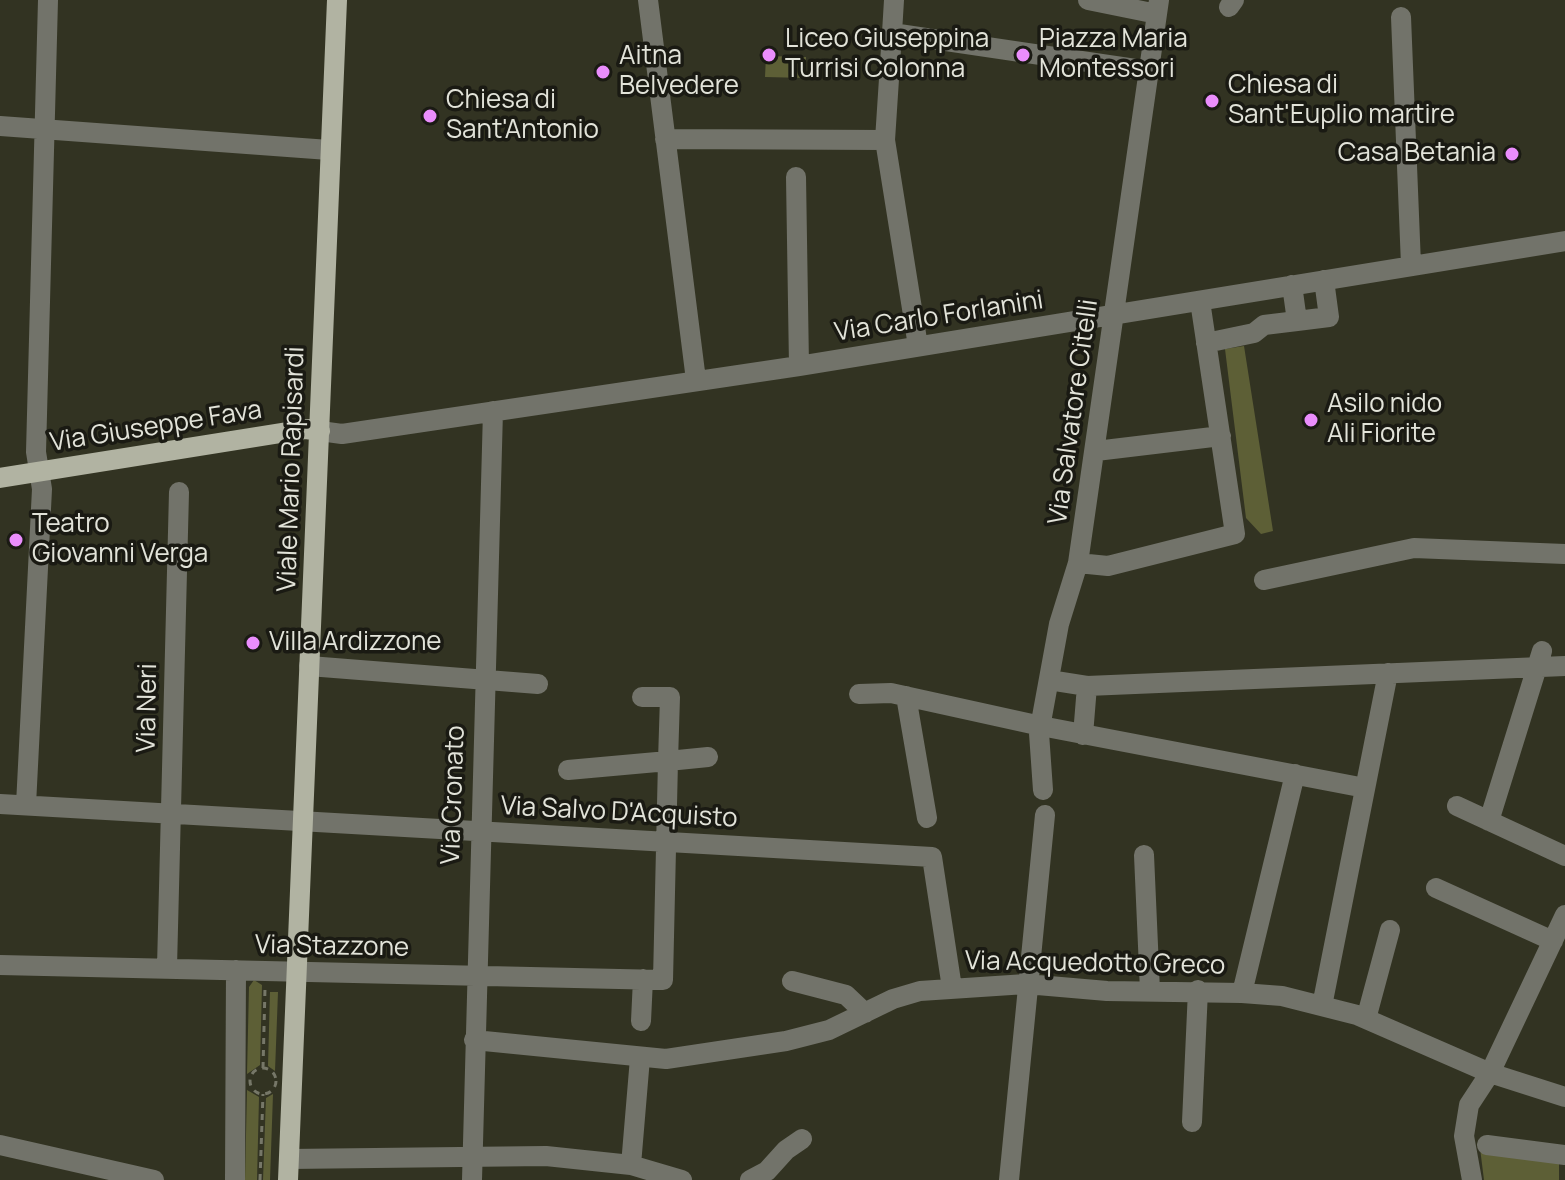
<!DOCTYPE html>
<style>
body{margin:0}
canvas{display:block;background:#323322}
</style>
<canvas width="1565" height="1180"></canvas>
<script>
const c = document.querySelector('canvas').getContext('2d');
c.lineJoin = 'round';
function fill(path, color) {
  c.fillStyle = color;
  c.fill(path, 'evenodd');
}
function toPath(rows) {
  const path = new Path2D();
  for (const r of rows) {
    if (r.length === 3) {
      path.moveTo(r[0] + r[2], r[1]);
      path.arc(r[0], r[1], r[2], 0, 2 * Math.PI);
      continue;
    }
    path.moveTo(r[0], r[1]);
    for (let i = 2; i < r.length; i += 2) path.lineTo(r[i], r[i + 1]);
  }
  return path;
}
function trace(path, color, width, dash) {
  c.strokeStyle = color;
  c.lineWidth = width;
  c.lineCap = dash ? 'butt' : 'round';
  c.setLineDash(dash || []);
  c.stroke(path);
}
function drawText(font, color, halo, rows, align = 'center') {
  c.font = font + ' Manrope,sans-serif';
  c.lineWidth = 7;
  c.setLineDash([]);
  c.textBaseline = 'middle';
  c.strokeStyle = halo;
  c.fillStyle = color;
  for (const [text, x, y, turn = 0] of rows) {
    c.save();
    c.translate(x, y);
    c.rotate((+turn || 0) * Math.PI / 180);
    c.textAlign = isNaN(turn) ? turn : align;
    if (halo) c.strokeText(text, 0, 0);
    c.fillText(text, 0, 0);
    c.restore();
  }
}
fill(toPath([
 [766,56,806,57,806,78,765,77],
 [1244,346,1273,531,1261,534,1246,518,1225,349],
 [254,980,262,985,260,1065,247,1074,249,987],
 [270,992,278,992,275,1071,268,1066],
 [247,1090,259,1097,257,1180,245,1180],
 [273,1094,270,1180,263,1180,266,1098],
 [1480,1148,1559,1158,1559,1180,1484,1180]
]), '#5d5f36');
trace(toPath([
 [263,1068,265,988],
 [263,1081,13],
 [260,1180,263,1094]
]), '#767768', 3, [6, 6]);
trace(toPath([
 [648,0,696,380],
 [894,0,892,33,1149,71],
 [1088,0,1157,14],
 [1229,7,1234,0],
 [1401,17,1411,265],
 [892,33,885,140,918,346],
 [0,126,329,150],
 [665,139,885,140],
 [796,177,799,366],
 [1292,285,1297,321,1329,317,1324,280],
 [1206,343,1254,333,1264,325,1297,321],
 [320,431,342,434,799,366,1565,241],
 [1096,451,1221,436],
 [1078,563,1108,566,1235,534,1200,301],
 [1264,580,1414,548,1565,554],
 [309,666,538,684],
 [1049,680,1087,686,1565,666],
 [859,694,891,693,1041,726,1365,788],
 [906,696,927,818],
 [642,697,670,697,668,761,708,757],
 [1083,735,1087,686],
 [1043,790,1039,733,1059,624,1078,563,1159,0],
 [0,804,932,857,952,988],
 [26,805,42,489,36,452,48,0],
 [1457,806,1565,856],
 [1489,821,1542,651],
 [1144,855,1150,991],
 [1436,888,1553,941],
 [0,965,663,980,668,761,568,770],
 [167,967,179,492],
 [792,981,846,995,865,1013],
 [1242,993,1295,774],
 [1322,1006,1388,673],
 [1366,1019,1390,930],
 [641,1021,643,979],
 [474,1040,666,1059,786,1041,829,1030,893,999,920,991,1026,984,1107,991,1242,993,1282,996,1357,1015,1490,1073,1565,1097],
 [1192,1122,1198,990],
 [0,1145,154,1180],
 [1487,1145,1565,1155],
 [289,1159,546,1156,631,1165,682,1180],
 [631,1165,640,1058],
 [235,1180,236,970],
 [472,1180,493,411],
 [750,1180,767,1171,786,1150,802,1139],
 [1009,1180,1045,815],
 [1472,1180,1464,1136,1469,1105,1490,1073,1565,915]
]), '#72736a', 20);
trace(toPath([
 [0,478,306,429,320,431],
 [288,1180,337,0]
]), '#b1b3a2', 20);
for (const [x, y, r, color] of [
 [769,55,8,"#ea8dfc"],
 [1023,55,8,"#ea8dfc"],
 [603,72,8,"#ea8dfc"],
 [1212,101,8,"#ea8dfc"],
 [430,116,8,"#ea8dfc"],
 [1512,154,8,"#ea8dfc"],
 [1311,420,8,"#ea8dfc"],
 [16,540,8,"#ea8dfc"],
 [253,643,8,"#ea8dfc"]
]) {
  const dot = new Path2D();
  dot.arc(x, y, r, 0, 2 * Math.PI);
  c.fillStyle = color;
  c.fill(dot);
  trace(dot, '#1a1a13', 3);
}
drawText('26px', '#e2e3d9', '#1a1a13', [
 ["Liceo Giuseppina",785,40],
 ["Turrisi Colonna",785,70],
 ["Piazza Maria",1039,40],
 ["Montessori",1039,70],
 ["Aitna",619,57],
 ["Belvedere",619,87],
 ["Chiesa di",1228,86],
 ["Sant'Euplio martire",1228,116],
 ["Chiesa di",446,101],
 ["Sant'Antonio",446,131],
 ["Casa Betania",1496,154,"right"],
 ["Asilo nido",1327,405],
 ["Ali Fiorite",1327,435],
 ["Teatro",32,525],
 ["Giovanni Verga",32,555],
 ["Villa Ardizzone",269,643]
], 'left');
drawText('26px', '#e2e3d9', '#1a1a13', [
 ["Via Carlo Forlanini",939,317,-9],
 ["Via Salvatore Citelli",1074,412,-82],
 ["Via Giuseppe Fava",156,427,-9],
 ["Viale Mario Rapisardi",292,469,-88],
 ["Via Neri",148,708,-89],
 ["Via Cronato",454,795,-88],
 ["Via Salvo D'Acquisto",619,813,3],
 ["Via Stazzone",332,947,1],
 ["Via Acquedotto Greco",1095,964,1]
]);
</script>
